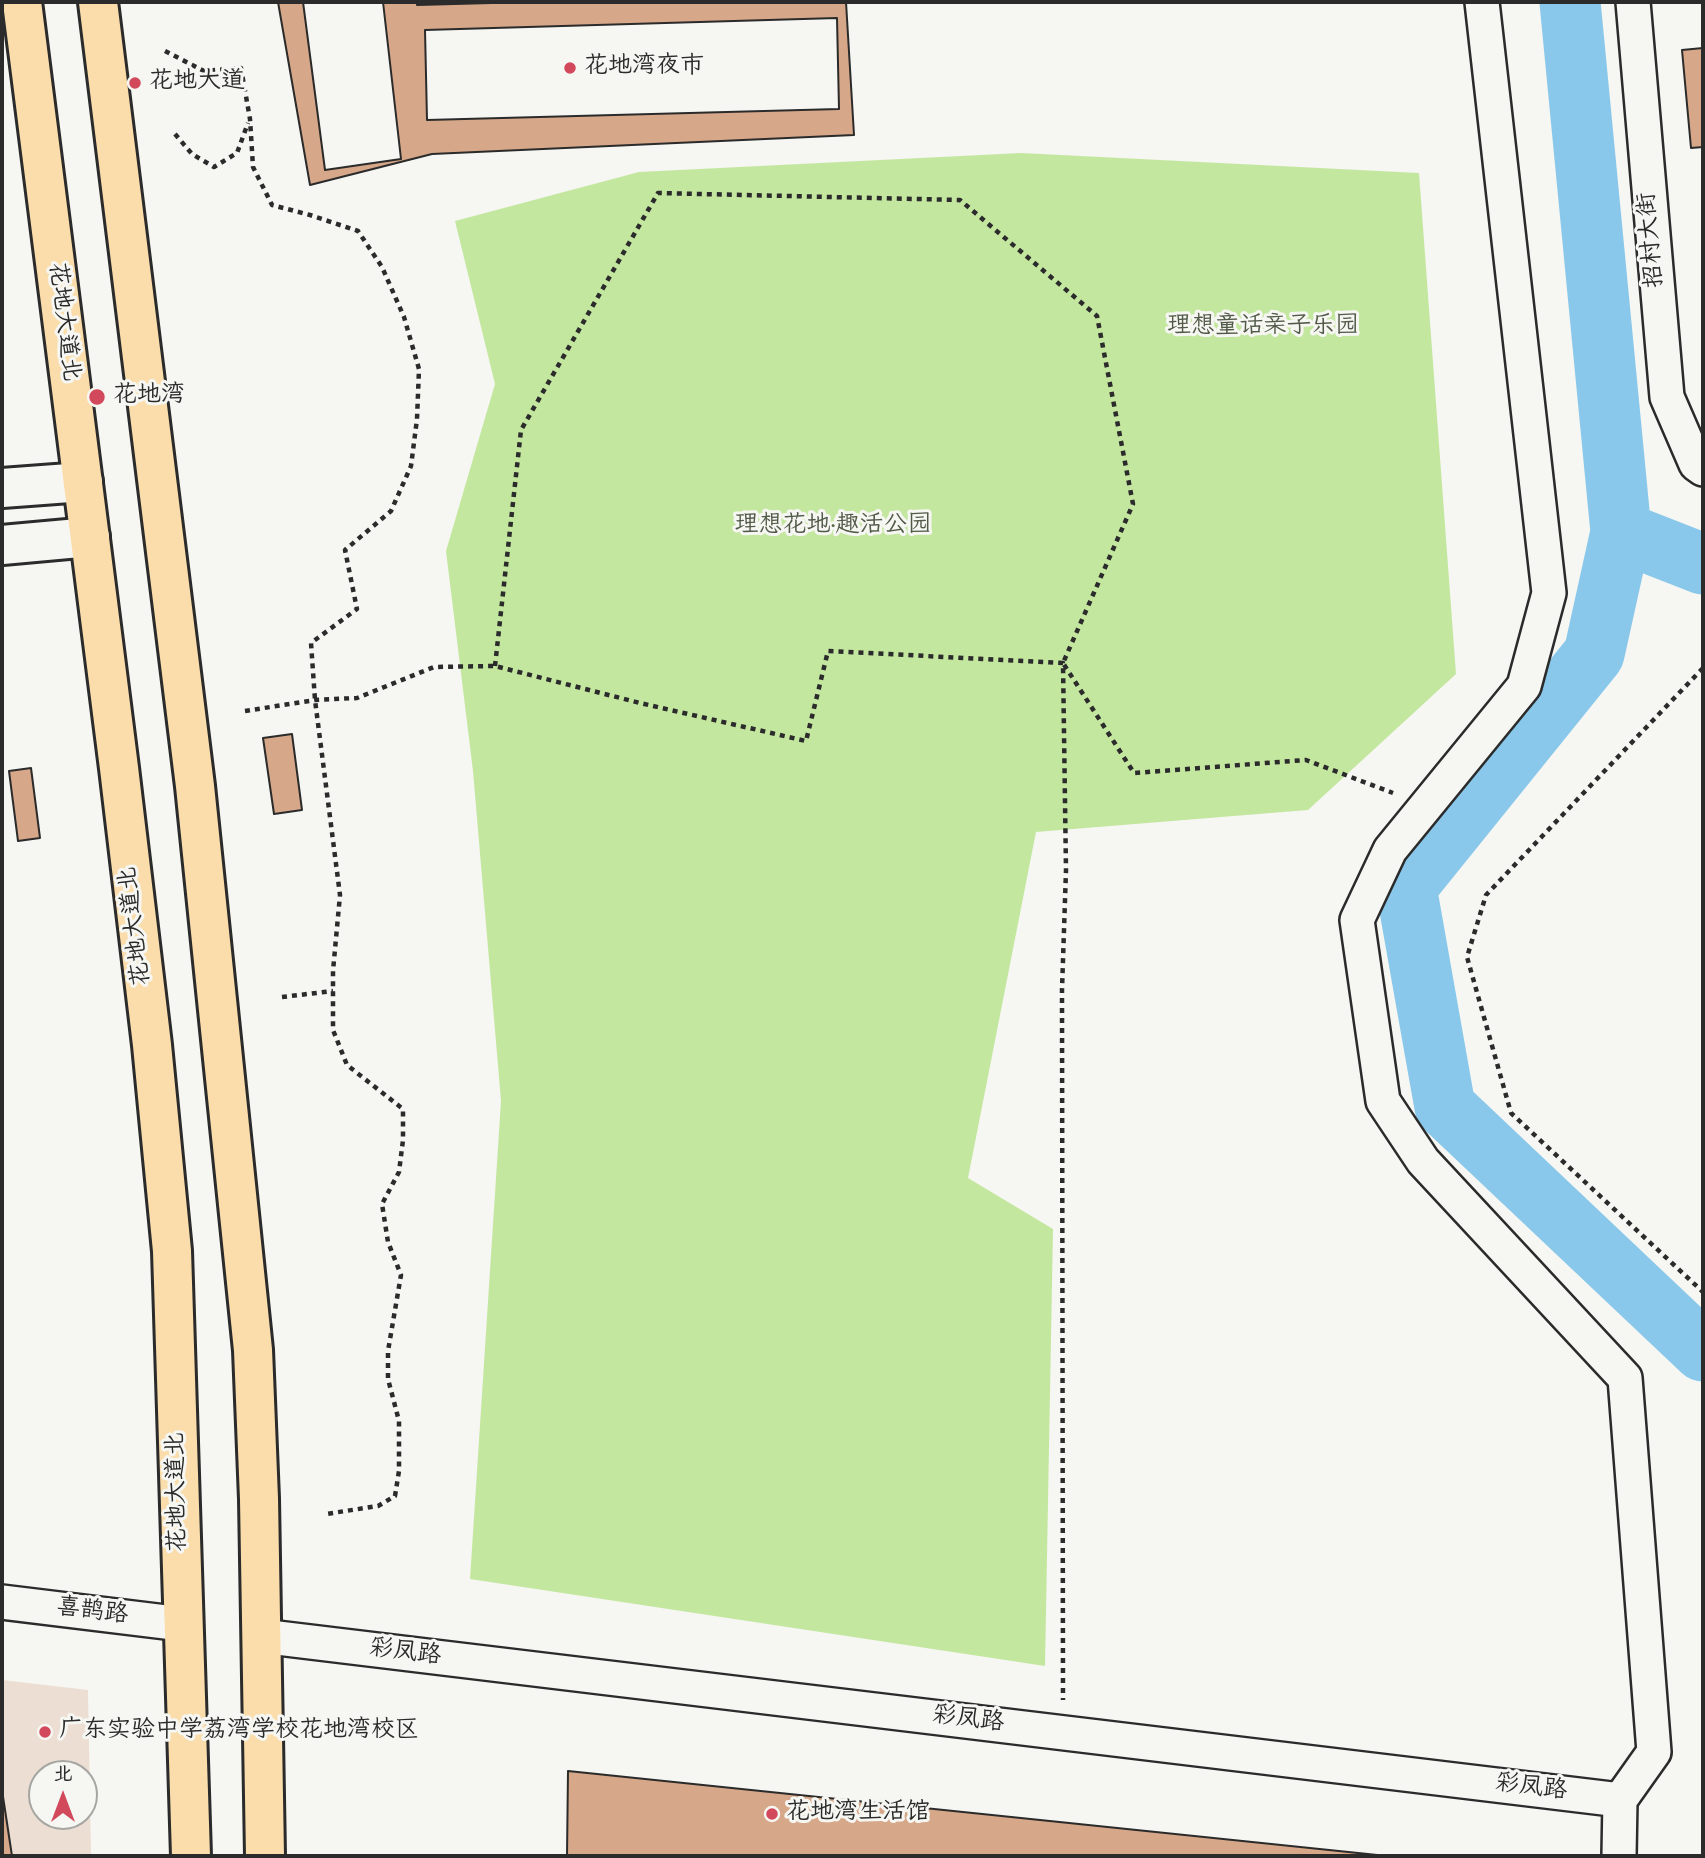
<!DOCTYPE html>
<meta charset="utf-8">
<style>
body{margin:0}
#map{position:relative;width:1705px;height:1858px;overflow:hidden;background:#f6f6f2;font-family:"Indie Flower","LXGW WenKai TC",sans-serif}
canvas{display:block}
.frame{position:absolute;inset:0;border:4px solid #2b2b2b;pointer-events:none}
.north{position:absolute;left:28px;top:1760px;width:70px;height:70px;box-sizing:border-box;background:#f6f6f2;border:2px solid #a5a5a2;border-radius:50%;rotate:0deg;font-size:19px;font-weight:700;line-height:28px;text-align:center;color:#2b2b2b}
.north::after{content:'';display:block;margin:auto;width:24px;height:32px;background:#d1495b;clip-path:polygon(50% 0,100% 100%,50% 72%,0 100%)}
</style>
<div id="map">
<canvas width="1705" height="1858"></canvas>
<div class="frame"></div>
<div class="north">北</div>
</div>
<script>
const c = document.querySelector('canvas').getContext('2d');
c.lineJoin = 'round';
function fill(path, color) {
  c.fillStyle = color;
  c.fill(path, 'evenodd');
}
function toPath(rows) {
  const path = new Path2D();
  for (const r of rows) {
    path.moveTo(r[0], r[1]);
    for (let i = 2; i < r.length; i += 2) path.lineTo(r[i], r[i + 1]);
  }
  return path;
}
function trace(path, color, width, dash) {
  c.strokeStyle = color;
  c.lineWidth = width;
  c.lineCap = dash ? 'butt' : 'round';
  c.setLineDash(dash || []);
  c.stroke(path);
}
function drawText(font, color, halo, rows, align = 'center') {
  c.font = font + ' "Indie Flower","LXGW WenKai TC",sans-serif';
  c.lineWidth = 6;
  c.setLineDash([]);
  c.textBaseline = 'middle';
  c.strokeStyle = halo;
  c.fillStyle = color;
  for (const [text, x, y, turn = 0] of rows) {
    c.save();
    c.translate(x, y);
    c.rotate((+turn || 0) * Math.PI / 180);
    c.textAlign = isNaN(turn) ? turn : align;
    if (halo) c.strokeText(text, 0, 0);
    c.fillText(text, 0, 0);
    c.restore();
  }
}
fill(toPath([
 [2,1680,88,1690,91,1856,2,1856],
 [42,1774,84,1774,84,1816,42,1816]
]), '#ecded2');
fill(toPath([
 [1021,153,1419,173,1456,674,1308,810,1036,832,968,1178,1053,1229,1045,1666,470,1579,501,1101,473,771,446,551,495,384,455,221,639,172]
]), '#c4e7a0');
trace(toPath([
 [1570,2,1621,532,1594,654,1406,887,1445,1107,1703,1351],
 [1621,532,1703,564]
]), '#89c8ea', 61);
const building = toPath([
 [278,2,846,2,854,135,432,154,310,185,278,2],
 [303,2,383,2,401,159,325,170,303,2],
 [417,2,529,2,417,5,417,2],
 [837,18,839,109,427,120,425,30,837,18],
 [1703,48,1703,147,1691,148,1682,50,1703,48],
 [292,734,302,810,274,814,263,738,292,734],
 [31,768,40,838,18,841,9,771,31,768],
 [568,1771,1387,1856,567,1856,568,1771],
 [2,1790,12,1856,2,1856,2,1790]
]);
fill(building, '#d6a788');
trace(building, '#2b2b2b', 2);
const minor = toPath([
 [1482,2,1549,593,1524,686,1390,850,1357,920,1383,1101,1423,1161,1625,1378,1654,1752,1620,1800],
 [1633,2,1667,397,1696,464,1703,469],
 [2,1602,182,1624],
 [261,1636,1620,1800,1619,1856]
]);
const tertiary = toPath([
 [2,488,83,482],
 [2,545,90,537]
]);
const primary = toPath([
 [22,2,119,768,152,1045,172,1251,191,1856],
 [98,2,195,786,253,1350,259,1499,265,1856]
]);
trace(minor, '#2b2b2b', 38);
trace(tertiary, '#2b2b2b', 44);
trace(primary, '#2b2b2b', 44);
trace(toPath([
 [165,51,204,71,241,68,250,119,253,167,272,205,310,215,358,231,382,267,404,317,419,369,417,419,411,466,391,511,345,550,357,609,311,643,315,700,340,895,333,971,333,1030,347,1065,403,1109,403,1140,399,1172,382,1204,388,1242,401,1275,388,1351,388,1379,399,1421,399,1471,395,1496,378,1506,326,1514],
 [175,134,192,154,214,167,237,153,248,123],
 [495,666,521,430,658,193,960,200,1097,316,1133,504,1063,663,1134,773,1306,760,1393,793],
 [1703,668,1486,895,1467,957,1511,1113,1703,1292],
 [245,711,315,700,357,698,434,667,495,666,640,703,806,741,828,651,1063,663,1066,870,1062,990,1063,1700],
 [282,997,333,991]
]), '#2b2b2b', 4.5, [5, 5]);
trace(minor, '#f6f6f2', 33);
trace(tertiary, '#f6f6f2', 38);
trace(primary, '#faddab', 38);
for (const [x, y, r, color] of [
 [570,68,7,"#d1495b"],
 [135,83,7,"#d1495b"],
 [97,397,9,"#d1495b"],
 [45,1732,7,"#d1495b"],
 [772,1814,7,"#d1495b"]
]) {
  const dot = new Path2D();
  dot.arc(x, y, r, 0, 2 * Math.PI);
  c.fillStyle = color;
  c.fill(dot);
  trace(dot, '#f6f6f2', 2.5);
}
drawText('24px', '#2b2b2b', '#f6f6f2', [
 ["花地湾夜市",584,68],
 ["花地大道",149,83],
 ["花地湾",113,397],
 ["广东实验中学荔湾学校花地湾校区",59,1732],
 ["花地湾生活馆",786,1814]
], 'left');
drawText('24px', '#2b2b2b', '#f6f6f2', [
 ["招村大街",1653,240,-95],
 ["花地大道北",62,322,83],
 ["花地大道北",137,926,-97],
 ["花地大道北",179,1492,-91],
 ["喜鹊路",92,1613,7],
 ["彩凤路",405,1654,7],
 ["彩凤路",968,1721,7],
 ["彩凤路",1531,1789,7]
]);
drawText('24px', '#515a48', '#f6f6f2', [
 ["理想童话亲子乐园",1263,328],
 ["理想花地·趣活公园",833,527]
]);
</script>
